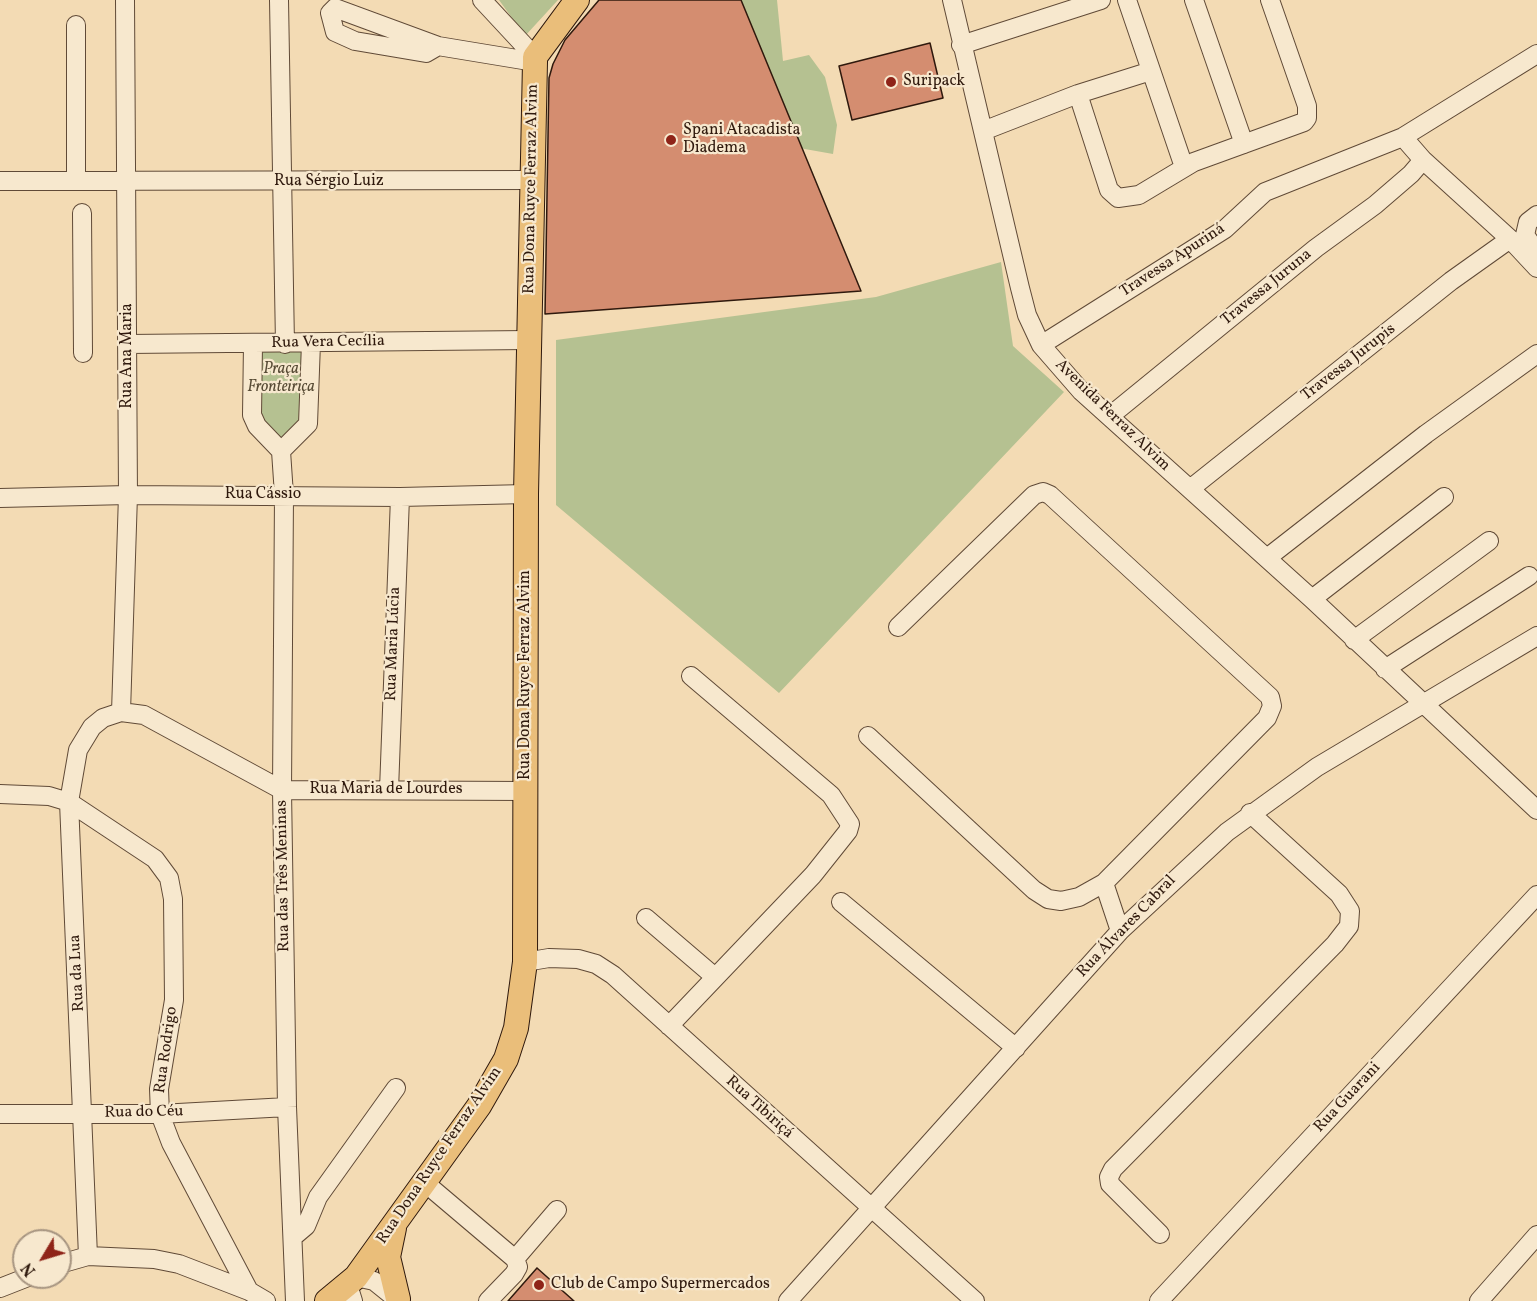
<!DOCTYPE html>
<meta charset="utf-8">
<style>
body{margin:0}
#map{position:relative;width:1537px;height:1301px;overflow:hidden;background:#f3dbb4;font-family:Vollkorn,serif}
canvas{display:block}
.north{position:absolute;left:12px;top:1229px;width:60px;height:60px;box-sizing:border-box;background:#f7e8ce;border:2px solid #a79581;border-radius:50%;rotate:232deg;font-size:16px;font-weight:700;line-height:24px;text-align:center;color:#2f190d}
.north::after{content:'';display:block;margin:auto;width:21px;height:27px;background:#8f2418;clip-path:polygon(50% 0,100% 100%,50% 72%,0 100%)}
</style>
<div id="map">
<canvas width="1537" height="1301"></canvas>
<div class="north">N</div>
</div>
<script>
const c = document.querySelector('canvas').getContext('2d');
c.lineJoin = 'round';
function fill(path, color) {
  c.fillStyle = color;
  c.fill(path, 'evenodd');
}
function toPath(rows) {
  const path = new Path2D();
  for (const r of rows) {
    path.moveTo(r[0], r[1]);
    for (let i = 2; i < r.length; i += 2) path.lineTo(r[i], r[i + 1]);
  }
  return path;
}
function trace(path, color, width, dash) {
  c.strokeStyle = color;
  c.lineWidth = width;
  c.lineCap = dash ? 'butt' : 'round';
  c.setLineDash(dash || []);
  c.stroke(path);
}
function drawText(font, color, halo, rows, align = 'center') {
  c.font = font + ' Vollkorn,serif';
  c.lineWidth = 4.5;
  c.setLineDash([]);
  c.textBaseline = 'middle';
  c.strokeStyle = halo;
  c.fillStyle = color;
  for (const [text, x, y, turn = 0] of rows) {
    c.save();
    c.translate(x, y);
    c.rotate((+turn || 0) * Math.PI / 180);
    c.textAlign = isNaN(turn) ? turn : align;
    if (halo) c.strokeText(text, 0, 0);
    c.fillText(text, 0, 0);
    c.restore();
  }
}
fill(toPath([
 [499,0,558,0,525,36],
 [739,0,777,0,783,61,809,55,825,77,837,125,833,154,771,143],
 [1001,262,1013,346,1064,392,779,693,556,505,556,340,876,297],
 [311,343,308,420,281,451,257,426,253,344]
]), '#b5c191');
const building = toPath([
 [599,0,741,0,861,291,545,314,549,78,553,64,565,40,599,0],
 [930,43,943,98,852,120,839,66,930,43],
 [537,1268,574,1301,508,1301,537,1268]
]);
fill(building, '#d48d70');
trace(building, '#2f190d', 1.5);
const minor = toPath([
 [279,0,285,344],
 [482,0,535,57],
 [952,0,1020,288,1027,315,1041,345,1081,391,1312,599,1537,810],
 [1127,0,1184,167],
 [1194,0,1244,144],
 [76,25,76,180],
 [961,45,1101,0],
 [438,46,426,53,355,41,335,32,330,13,335,8,438,46,535,62],
 [1078,94,1109,190,1118,198,1139,195,1194,162,1304,122,1307,118,1307,106,1270,0],
 [983,131,1078,94,1151,71],
 [1403,137,1423,160,1510,239,1537,268],
 [0,181,532,180],
 [82,213,83,353],
 [1537,215,1528,222,1525,235,1537,252],
 [128,344,528,340],
 [253,344,252,415,257,426,281,451],
 [1041,345,1225,229,1265,192,1403,137,1537,54],
 [1110,416,1316,248,1375,205,1411,174,1423,160],
 [281,451,284,495,282,790,287,1107,295,1301],
 [281,451,308,424,311,343],
 [1190,489,1451,281,1510,239],
 [0,498,128,495,400,497,526,494],
 [1267,558,1426,434,1537,354],
 [1312,599,1444,497],
 [898,627,1034,495,1043,492,1050,495,1270,697,1272,706,1267,718,1104,883,1120,931],
 [1354,640,1489,541],
 [1385,669,1529,576],
 [121,712,128,495,125,0],
 [868,736,1034,890,1048,899,1061,901,1079,897,1104,883],
 [389,790,400,497],
 [0,794,49,796,69,802,155,859,169,878,173,899,174,1000,159,1089,160,1114,171,1143,249,1291],
 [841,902,1016,1048],
 [646,918,715,977],
 [525,962,549,958,578,959,596,964,613,975,975,1301],
 [669,1026,813,875,848,831,850,824,831,795,691,676],
 [0,1114,160,1114,287,1107],
 [424,1182,515,1259,518,1267,514,1274,488,1301],
 [1160,1234,1110,1184,1109,1177,1113,1169,1335,944,1349,926,1350,911,1339,894,1250,813],
 [293,1237,306,1226,318,1197,396,1088],
 [88,1256,69,802,78,750,92,727,103,718,121,712,144,715,282,790,527,791],
 [515,1259,557,1210],
 [60,1264,88,1256,154,1259,179,1264,249,1291,266,1301],
 [356,1277,374,1281,399,1301],
 [348,1285,353,1301],
 [0,1288,28,1277],
 [788,1301,1120,931,1227,832,1317,767,1537,636],
 [1159,1301,1537,895],
 [1479,1301,1537,1235]
]);
const major = toPath([
 [394,1228,388,1257,398,1299],
 [327,1301,356,1277,479,1106,506,1059,516,1028,525,962,526,494,535,62,535,57,577,0]
]);
trace(minor, '#604a37', 20);
trace(major, '#2f190d', 26);
trace(minor, '#f7e8ce', 18);
trace(major, '#eabe7a', 24);
for (const [x, y, r, color] of [
 [891,82,6,"#8f2418"],
 [671,140,6,"#8f2418"],
 [539,1285,6,"#8f2418"]
]) {
  const dot = new Path2D();
  dot.arc(x, y, r, 0, 2 * Math.PI);
  c.fillStyle = color;
  c.fill(dot);
  trace(dot, '#f7e8ce', 2);
}
drawText('16px', '#2f190d', '#f7e8ce', [
 ["Suripack",903,82],
 ["Spani Atacadista",683,131],
 ["Diadema",683,149],
 ["Club de Campo Supermercados",551,1285]
], 'left');
drawText('16px', '#2f190d', '#f7e8ce', [
 ["Rua Sérgio Luiz",329,182],
 ["Rua Dona Ruyce Ferraz Alvim",532,189,-89],
 ["Travessa Apuriná",1173,261,-33],
 ["Travessa Juruna",1267,288,-39],
 ["Rua Vera Cecília",328,343,-1],
 ["Rua Ana Maria",128,356,-90],
 ["Travessa Jurupis",1349,363,-38],
 ["Avenida Ferraz Alvim",1112,416,44],
 ["Rua Cássio",263,495],
 ["Rua Maria Lúcia",394,644,-88],
 ["Rua Dona Ruyce Ferraz Alvim",526,675,-90],
 ["Rua Maria de Lourdes",386,790],
 ["Rua das Três Meninas",284,876,-91],
 ["Rua Álvares Cabral",1127,927,-46],
 ["Rua da Lua",78,973,-93],
 ["Rua Rodrigo",167,1050,-82],
 ["Rua Guarani",1348,1098,-47],
 ["Rua Tibiriçá",759,1108,42],
 ["Rua do Céu",144,1113,-1],
 ["Rua Dona Ruyce Ferraz Alvim",440,1156,-56]
]);
drawText('italic 16px', '#574b35', '#f7e8ce', [
 ["Praça",281,370],
 ["Fronteiriça",281,388]
]);
</script>
